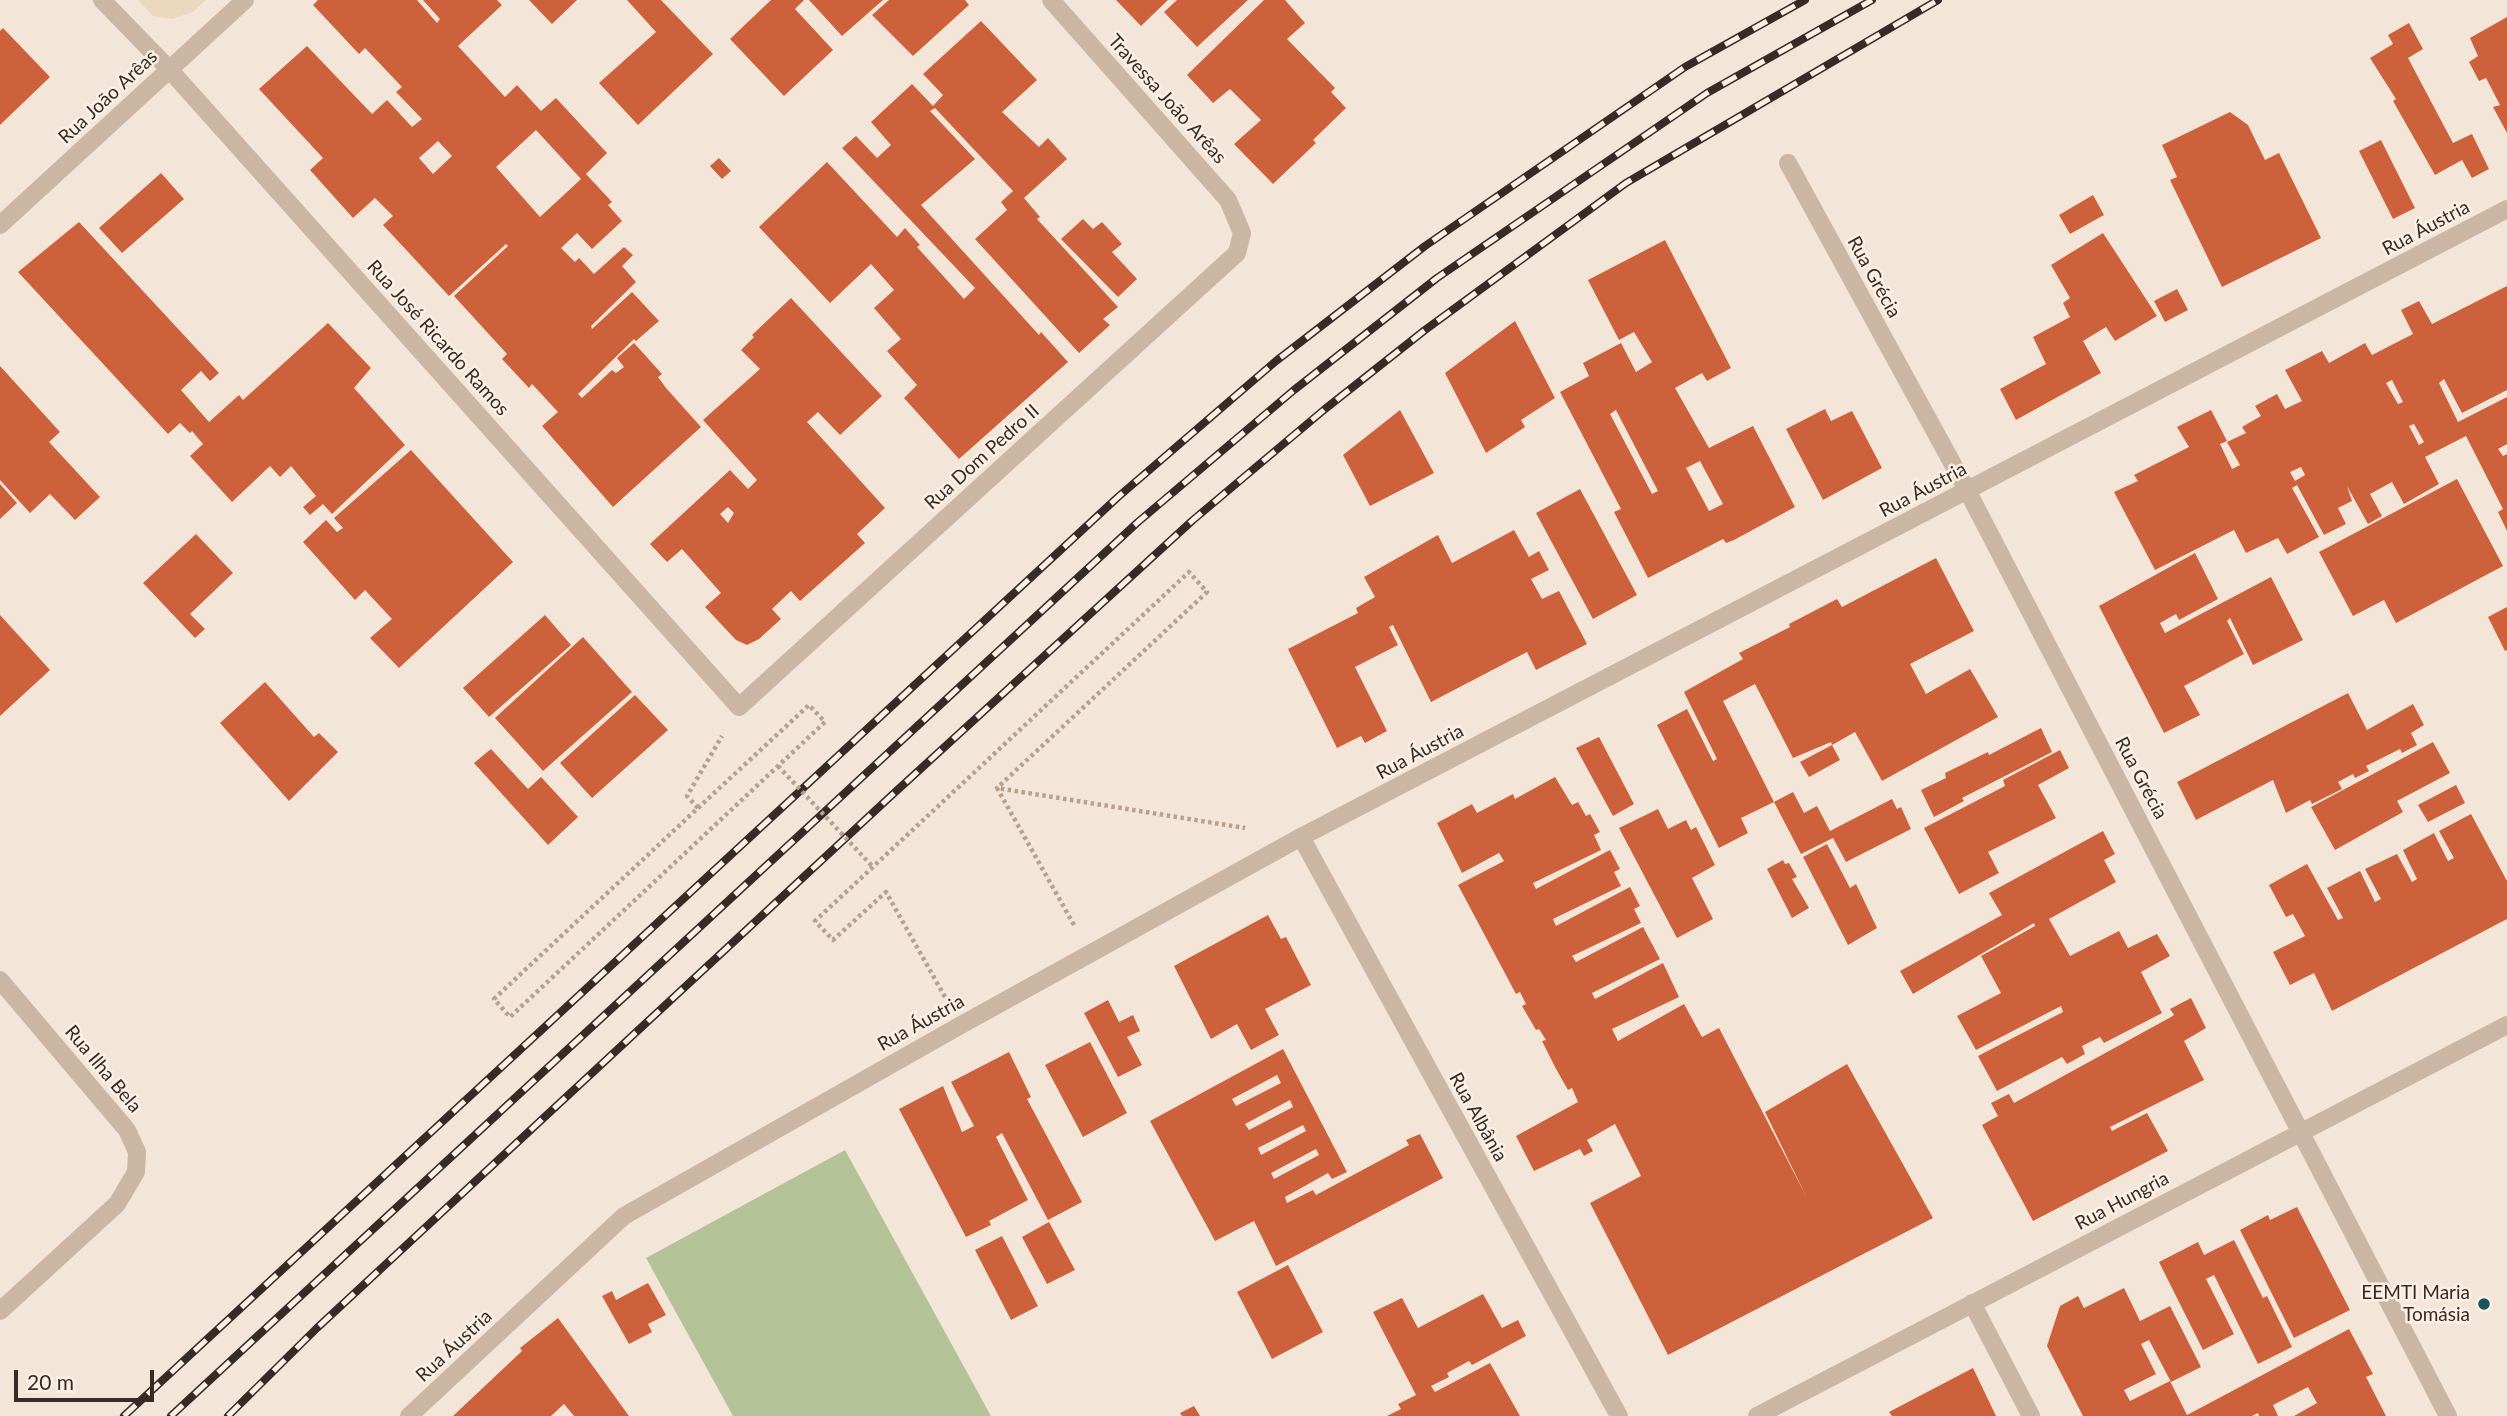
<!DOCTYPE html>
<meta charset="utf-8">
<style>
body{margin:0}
#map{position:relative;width:2507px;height:1416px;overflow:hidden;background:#f3e6d8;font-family:Lato,sans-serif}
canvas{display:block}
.scale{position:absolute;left:14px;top:1370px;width:140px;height:32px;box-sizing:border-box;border:4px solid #362b26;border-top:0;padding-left:9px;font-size:21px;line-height:24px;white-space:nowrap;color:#362b26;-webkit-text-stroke:5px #faf1e4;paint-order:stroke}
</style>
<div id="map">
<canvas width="2507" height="1416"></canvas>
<div class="scale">20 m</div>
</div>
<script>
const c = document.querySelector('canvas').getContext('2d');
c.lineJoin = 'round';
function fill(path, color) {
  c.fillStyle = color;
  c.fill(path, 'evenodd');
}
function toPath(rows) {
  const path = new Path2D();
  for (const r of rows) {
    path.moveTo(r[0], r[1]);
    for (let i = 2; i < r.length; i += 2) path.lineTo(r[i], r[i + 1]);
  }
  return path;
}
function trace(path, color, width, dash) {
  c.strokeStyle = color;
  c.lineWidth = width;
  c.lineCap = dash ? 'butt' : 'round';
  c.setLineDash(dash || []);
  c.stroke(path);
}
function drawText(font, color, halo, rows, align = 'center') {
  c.font = font + ' Lato,sans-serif';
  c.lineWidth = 5;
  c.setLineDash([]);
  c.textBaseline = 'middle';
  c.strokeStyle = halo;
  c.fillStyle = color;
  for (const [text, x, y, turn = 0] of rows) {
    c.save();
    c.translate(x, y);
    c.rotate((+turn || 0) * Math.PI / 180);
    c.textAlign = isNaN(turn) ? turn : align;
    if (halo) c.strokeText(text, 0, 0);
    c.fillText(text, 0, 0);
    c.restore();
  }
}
fill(toPath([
 [845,1150,991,1416,733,1416,646,1258]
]), '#b3c297');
fill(toPath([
 [138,0,206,0,193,12,172,19,153,16]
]), '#ecd8be');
fill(toPath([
 [318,0,417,0,437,23,440,19,423,0,497,0,502,5,458,46,505,97,517,85,541,111,556,98,607,153,586,174,612,202,608,205,622,221,592,249,577,233,561,248,575,262,579,258,594,274,624,247,633,255,622,266,636,282,591,326,592,329,632,292,659,321,636,341,634,339,578,394,582,398,612,370,616,373,624,367,617,358,634,343,662,374,658,377,666,388,701,427,613,507,542,426,558,412,532,384,529,388,502,359,507,354,454,296,508,246,506,244,449,296,383,225,393,216,375,198,353,218,310,170,323,158,259,89,307,46,372,114,387,100,412,127,422,119,396,92,402,87,365,48,359,54,313,5],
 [536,130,581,179,540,217,496,167],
 [438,141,452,156,433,174,419,158],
 [529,0,577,0,552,24],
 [627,0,661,0,713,54,638,125,599,83,656,32],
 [771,0,804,0,795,9,833,50,784,96,730,39],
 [809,0,883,0,842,36],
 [889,0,965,0,969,5,913,56,872,15],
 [1116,0,1168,0,1141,26],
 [1177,0,1248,0,1197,47,1164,12],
 [1264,0,1285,0,1305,23,1287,39,1335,88,1331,92,1346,108,1313,140,1316,143,1273,184,1234,144,1261,120,1230,89,1213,103,1187,75],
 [2507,17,2507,133,2493,107,2500,105,2486,78,2479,81,2469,62,2478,56,2470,38],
 [981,21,1037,80,1002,112,1039,147,1048,138,1067,159,1024,198,1040,217,1037,219,1118,307,1103,319,1110,325,1079,353,975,239,1007,210,1001,202,1013,191,935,108,930,111,975,159,921,205,1039,335,1041,332,1068,362,959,459,904,398,917,385,887,351,901,339,874,308,894,290,871,264,830,303,759,227,827,162,897,237,905,228,920,245,917,247,964,299,975,288,842,148,856,136,877,158,891,145,871,122,912,84,933,106,943,95,923,74],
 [2409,23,2423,49,2408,58,2453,143,2472,134,2489,169,2472,178,2462,160,2435,175,2393,101,2396,99,2370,58,2393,44,2388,35],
 [3,28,50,77,0,125,0,31],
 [2230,112,2248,125,2265,160,2279,153,2321,238,2222,287,2170,180,2177,177,2162,145],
 [2381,140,2415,208,2393,219,2359,151],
 [719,158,731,171,722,179,710,166],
 [161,173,184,199,122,253,99,228],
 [2093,195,2104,215,2070,234,2059,215],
 [1083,219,1093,229,1102,222,1122,244,1112,252,1137,279,1118,297,1061,239],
 [79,222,219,373,210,381,201,371,181,390,209,422,239,395,243,400,328,323,371,368,354,388,405,445,332,514,323,504,310,515,303,507,316,496,291,466,280,477,270,466,232,502,190,456,203,444,192,431,190,433,180,423,168,434,18,272],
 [2103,233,2157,316,2115,341,2106,327,2083,341,2101,373,2016,420,2000,389,2046,364,2033,337,2070,317,2063,303,2070,298,2051,265],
 [1665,240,1731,368,1707,381,1702,373,1675,388,1709,448,1753,426,1795,507,1734,540,1726,543,1723,539,1648,578,1614,512,1621,509,1560,392,1589,376,1583,363,1621,343,1636,372,1652,362,1634,332,1619,340,1588,280],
 [1616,410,1658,491,1652,494,1610,414],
 [1700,461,1723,504,1709,511,1686,468],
 [2507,286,2507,390,2462,413,2444,379,2439,383,2458,422,2507,397,2507,444,2498,449,2503,456,2507,454,2507,531,2498,512,2503,509,2466,436,2425,457,2439,484,2404,504,2392,482,2370,494,2382,516,2368,524,2347,486,2352,501,2338,508,2346,524,2324,535,2297,485,2292,488,2319,537,2287,554,2278,538,2246,553,2234,530,2155,570,2114,492,2138,481,2134,475,2189,447,2177,427,2211,410,2227,441,2220,444,2232,469,2240,465,2227,442,2246,433,2242,427,2261,416,2255,406,2277,394,2285,409,2302,401,2285,370,2322,351,2329,363,2365,343,2372,355,2413,334,2401,310,2419,301,2432,324],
 [2392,380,2403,402,2398,404,2386,383],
 [2414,424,2424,442,2419,445,2409,426],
 [2301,467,2305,475,2295,481,2290,472],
 [2177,289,2188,310,2165,322,2154,301],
 [791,298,882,396,840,435,818,412,807,422,885,508,857,534,865,543,800,601,791,591,772,609,781,619,759,639,747,645,736,640,705,607,721,593,682,549,667,562,650,544,730,470,748,489,757,480,703,420,760,369,741,350,754,337,752,335],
 [728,507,734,513,728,523,720,514],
 [1515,321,1555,398,1521,420,1525,427,1486,453,1445,373],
 [0,366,60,432,49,442,100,497,75,520,50,494,30,513,0,480],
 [1825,409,1831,421,1852,411,1882,468,1823,500,1786,429],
 [1400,410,1434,473,1370,506,1343,455],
 [411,450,513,562,399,668,370,638,392,619,365,590,355,600,303,542,326,520,337,532,343,528,334,518],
 [2457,479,2503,566,2396,623,2384,600,2353,616,2319,552],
 [0,484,17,503,0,519],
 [1580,489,1637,595,1593,619,1536,513],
 [1514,530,1529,557,1539,551,1549,570,1531,579,1542,599,1559,591,1587,644,1536,670,1527,652,1431,702,1393,625,1389,627,1398,645,1355,667,1387,731,1365,743,1361,736,1337,748,1288,649,1358,613,1356,608,1375,597,1364,577,1438,535,1452,563],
 [196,534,233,573,190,614,205,629,195,638,143,583],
 [2195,553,2218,599,2179,620,2176,614,2160,623,2165,633,2271,577,2303,640,2253,665,2230,618,2227,621,2244,654,2184,686,2200,715,2164,733,2099,606],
 [1936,558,1974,631,1910,664,1926,694,1970,669,1998,717,1882,781,1855,732,1832,745,1831,742,1793,758,1755,684,1723,701,1774,802,1741,818,1748,833,1719,848,1657,725,1687,709,1713,761,1717,759,1684,692,1743,659,1739,653,1790,627,1789,624,1837,599,1842,607],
 [2507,607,2507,650,2505,651,2488,617],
 [0,615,50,670,0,716],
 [545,615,571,645,489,717,463,688],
 [583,637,632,692,543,771,495,718],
 [265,682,314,737,319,733,338,752,289,801,220,723],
 [2348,693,2367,730,2413,704,2424,725,2411,733,2417,745,2402,753,2400,749,2366,766,2369,771,2355,778,2353,774,2338,782,2342,789,2312,804,2310,800,2286,813,2273,780,2196,820,2177,782],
 [635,695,668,730,592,798,560,763],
 [2041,728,2052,752,1962,798,1964,801,1934,817,1921,790,1946,778,1945,773,1988,752,1989,755],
 [1599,737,1634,804,1613,816,1576,748],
 [2433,742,2450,773,2397,801,2403,812,2335,850,2311,807],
 [1832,745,1840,760,1809,777,1800,762],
 [491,749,528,789,541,777,578,817,548,845,474,763],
 [2060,750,2069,768,2038,785,2056,818,1988,852,1999,873,1959,894,1924,828,2005,786,2003,780],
 [1555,777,1572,805,1578,802,1586,816,1590,814,1600,832,1594,835,1601,850,1533,883,1536,889,1610,850,1620,869,1614,872,1621,886,1553,919,1556,926,1630,887,1640,906,1634,909,1641,923,1572,956,1576,962,1643,927,1660,959,1592,993,1595,999,1663,963,1679,997,1612,1029,1618,1041,1684,1004,1702,1037,1719,1028,1806,1196,1765,1112,1847,1064,1933,1218,1668,1355,1590,1203,1641,1176,1615,1124,1587,1140,1593,1151,1584,1156,1580,1149,1534,1171,1516,1136,1578,1102,1572,1088,1568,1090,1555,1067,1542,1041,1546,1040,1539,1029,1536,1030,1522,1006,1526,1004,1520,992,1516,994,1458,885,1504,861,1499,853,1462,873,1437,823,1472,804,1477,813,1513,794,1515,799],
 [2456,785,2465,803,2428,822,2418,805],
 [1793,792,1804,813,1817,806,1830,831,1892,799,1897,809,1901,807,1911,829,1846,862,1833,838,1801,854,1774,802],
 [1658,809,1668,829,1686,820,1691,830,1696,827,1715,865,1692,878,1713,919,1677,938,1619,828],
 [2471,814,2507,881,2507,919,2332,1011,2314,973,2290,985,2273,952,2305,936,2293,914,2286,917,2269,885,2307,864,2338,920,2343,918,2327,888,2360,871,2375,902,2381,899,2365,869,2397,854,2412,882,2417,879,2403,850,2434,833,2448,861,2454,858,2439,831],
 [2103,831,2115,854,2104,860,2116,882,2049,919,2070,956,2119,931,2128,948,2157,934,2170,956,2141,972,2162,1013,2104,1043,2100,1037,2082,1046,2085,1054,2067,1064,2062,1057,1997,1091,1978,1056,2063,1012,2061,1006,1976,1050,1957,1016,2001,993,1981,956,2035,926,2034,923,1913,994,1900,971,2002,915,1989,893],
 [1827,844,1850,888,1856,884,1877,928,1848,945,1803,857],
 [1783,860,1785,864,1789,863,1797,877,1792,879,1809,908,1792,918,1767,869],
 [1268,915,1281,939,1286,937,1311,985,1265,1009,1279,1035,1251,1050,1237,1024,1211,1039,1174,966],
 [2191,998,2206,1028,2184,1041,2204,1080,2110,1127,2112,1131,2147,1113,2168,1151,2033,1221,1982,1125,1998,1116,1991,1103,2009,1094,2014,1103,2171,1017,2174,1015,2170,1009],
 [1108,1000,1119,1022,1133,1015,1140,1031,1127,1037,1142,1065,1118,1077,1084,1013],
 [1090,1042,1127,1113,1083,1137,1045,1065],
 [1283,1049,1347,1172,1332,1179,1328,1173,1285,1197,1287,1203,1313,1190,1316,1195,1409,1145,1406,1140,1420,1134,1443,1178,1276,1266,1254,1221,1215,1241,1150,1121],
 [1277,1075,1281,1083,1236,1106,1232,1099],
 [1290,1100,1293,1107,1249,1130,1245,1124],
 [1303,1125,1306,1131,1261,1155,1258,1148],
 [1316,1149,1319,1155,1274,1179,1271,1173],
 [1009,1052,1031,1097,1027,1099,1082,1202,1048,1220,1002,1133,996,1137,1028,1200,989,1221,991,1225,966,1237,899,1109,943,1086,962,1132,974,1126,951,1082],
 [2297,1207,2350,1310,2294,1338,2240,1230,2268,1215,2270,1220],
 [1049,1222,1075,1270,1047,1284,1022,1237],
 [1002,1236,1038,1306,1011,1320,975,1250],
 [2234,1240,2263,1298,2267,1296,2292,1347,2258,1364,2214,1275,2206,1279,2234,1334,2203,1350,2159,1262,2198,1242,2204,1255],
 [1288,1265,1323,1332,1272,1359,1237,1292],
 [648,1283,666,1315,648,1324,652,1332,629,1344,602,1296,612,1291,616,1300],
 [2124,1288,2140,1321,2170,1306,2201,1367,2171,1382,2149,1340,2141,1344,2156,1374,2124,1390,2130,1401,2170,1381,2187,1415,2349,1329,2373,1374,2366,1377,2386,1416,2294,1416,2317,1403,2308,1387,2273,1405,2278,1416,2259,1416,2258,1413,2252,1416,2083,1416,2047,1346,2060,1306,2078,1296,2084,1308],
 [1483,1294,1502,1328,1518,1320,1526,1336,1472,1365,1469,1361,1447,1373,1449,1377,1431,1386,1435,1392,1490,1363,1520,1416,1387,1416,1401,1409,1398,1404,1416,1395,1373,1312,1402,1298,1418,1328],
 [558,1318,629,1416,574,1416,564,1404,551,1416,453,1416,522,1351,520,1348],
 [1973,1368,1996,1416,1892,1416,1889,1412],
 [1194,1406,1200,1416,1182,1416,1180,1413]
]), '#cd613c');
trace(toPath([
 [698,808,809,705,825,722,510,1017,494,999,698,808,687,796,722,736],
 [1074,925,997,788,1245,828],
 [945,997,886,892,833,940,815,921,1189,572,1207,592,997,788]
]), '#b7a08e', 4.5, [3.5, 3.5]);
trace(toPath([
 [102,0,169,69,739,707,1237,253,1242,233,1228,200,1051,0],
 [1788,163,1967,490,2448,1416],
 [0,225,245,0],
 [1301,837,1619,1416],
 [0,980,127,1130,137,1152,136,1172,117,1204,0,1311],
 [1972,1303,2031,1416],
 [409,1416,624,1216,961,1025,1301,837,2507,209],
 [1757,1416,2507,1025]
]), '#cbb6a3', 18);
const rail = toPath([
 [124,1416,1118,497,1276,361,1425,246,1685,67,1805,0],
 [171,1416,1138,522,1294,390,1437,278,1707,93,1872,0],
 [228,1416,317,1328,892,795,1193,520,1325,409,1425,330,1626,183,1938,0]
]);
trace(rail, '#362b26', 8);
trace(rail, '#faf1e4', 5, [16]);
trace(toPath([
 [778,766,873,867]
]), '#b7a08e', 4.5, [3.5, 3.5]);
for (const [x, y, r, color] of [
 [2484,1304,7,"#195459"]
]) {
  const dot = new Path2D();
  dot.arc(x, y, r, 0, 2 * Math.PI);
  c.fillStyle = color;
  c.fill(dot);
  trace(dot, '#faf1e4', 2.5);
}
drawText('19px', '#362b26', '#faf1e4', [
 ["Rua João Arêas",108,97,-43],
 ["Travessa João Arêas",1167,99,48],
 ["Rua Áustria",2426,228,-28],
 ["Rua Grécia",1874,277,61],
 ["Rua José Ricardo Ramos",438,338,48],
 ["Rua Dom Pedro II",982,457,-42],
 ["Rua Áustria",1923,490,-28],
 ["Rua Áustria",1420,752,-28],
 ["Rua Grécia",2141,778,62],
 ["Rua Áustria",921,1023,-29],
 ["Rua Ilha Bela",103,1069,50],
 ["Rua Albânia",1478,1117,61],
 ["Rua Hungria",2122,1201,-28],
 ["Rua Áustria",454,1346,-43]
]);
drawText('19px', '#362b26', '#faf1e4', [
 ["EEMTI Maria",2470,1293],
 ["Tomásia",2470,1315]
], 'right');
</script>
